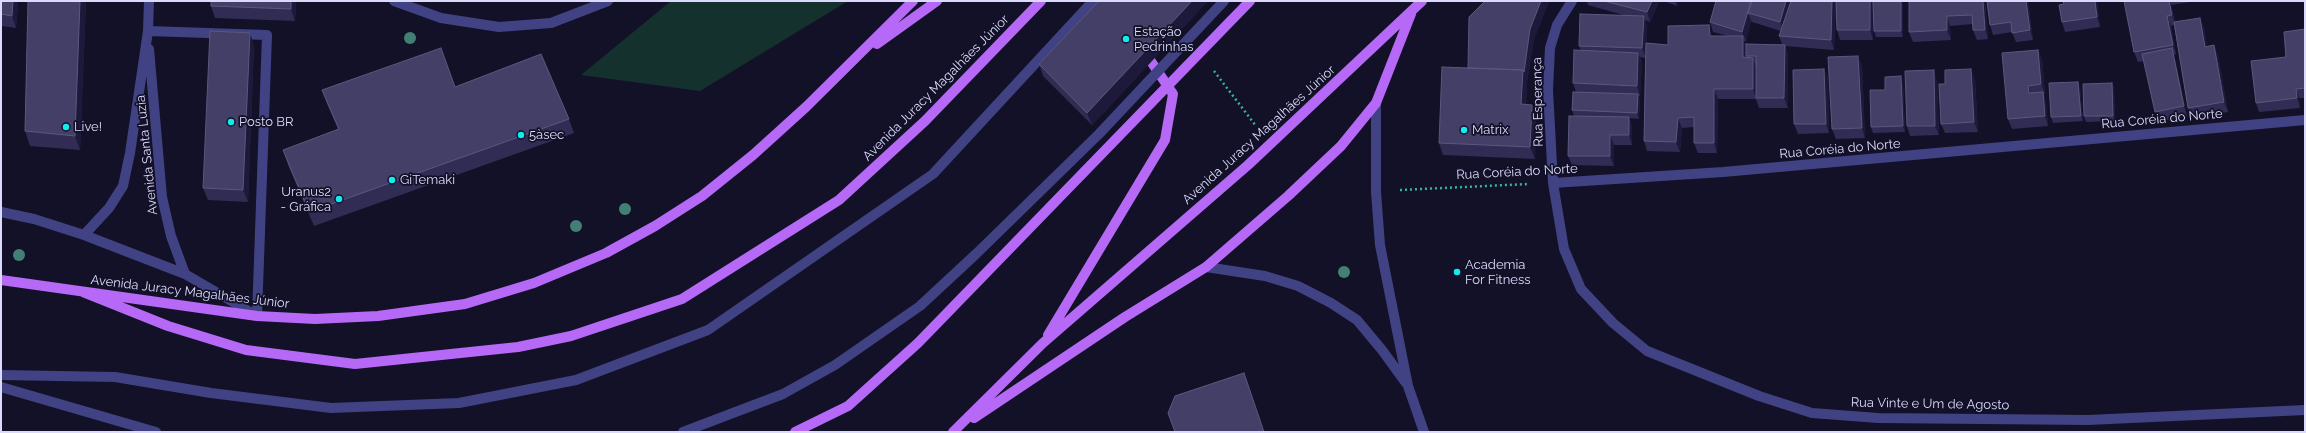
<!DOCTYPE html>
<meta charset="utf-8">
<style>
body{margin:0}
#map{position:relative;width:2306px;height:433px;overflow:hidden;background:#131127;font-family:Raleway,sans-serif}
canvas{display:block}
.frame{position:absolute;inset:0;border:2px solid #dbdafd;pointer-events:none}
</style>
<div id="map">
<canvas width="2306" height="433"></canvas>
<div class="frame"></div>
</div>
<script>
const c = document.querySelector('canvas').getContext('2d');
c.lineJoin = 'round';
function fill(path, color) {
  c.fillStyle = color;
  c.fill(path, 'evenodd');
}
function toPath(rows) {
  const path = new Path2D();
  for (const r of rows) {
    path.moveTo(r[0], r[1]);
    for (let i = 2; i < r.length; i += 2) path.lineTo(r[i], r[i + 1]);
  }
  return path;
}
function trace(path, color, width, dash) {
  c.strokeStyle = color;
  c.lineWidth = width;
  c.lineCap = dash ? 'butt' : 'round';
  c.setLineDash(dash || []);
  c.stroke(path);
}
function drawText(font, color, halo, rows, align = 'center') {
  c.font = font + ' Raleway,sans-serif';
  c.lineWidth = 3.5;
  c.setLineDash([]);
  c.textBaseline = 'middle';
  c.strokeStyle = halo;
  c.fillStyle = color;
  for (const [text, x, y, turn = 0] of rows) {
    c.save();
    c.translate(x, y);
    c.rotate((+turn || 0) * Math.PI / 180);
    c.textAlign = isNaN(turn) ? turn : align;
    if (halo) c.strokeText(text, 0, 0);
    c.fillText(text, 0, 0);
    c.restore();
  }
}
fill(toPath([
 [671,1,848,1,700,91,581,75]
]), '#15312e');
trace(toPath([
 [1214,71,1256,126],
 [1400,190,1529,184]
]), '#38b3a2', 2.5, [2, 3]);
trace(toPath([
 [394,1,441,18,499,27,551,23,608,1],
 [1572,1,1557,25,1550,48,1548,90,1553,183,1564,249,1581,289,1613,323,1647,351,1759,396,1812,413,1878,418,2088,420,2305,410],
 [149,49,162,197,171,236,185,274],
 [1376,103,1376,192,1380,245,1408,386,1424,432],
 [1553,183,1723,172,2305,120],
 [1,212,34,219,84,235,185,274,257,316,267,35,148,31],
 [84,235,109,208,123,186,130,153,148,31,149,1],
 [1206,267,1265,276,1298,286,1331,303,1357,320,1382,350,1406,383],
 [1,375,115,377,211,393,331,408,459,403,576,380,708,330,933,174,1093,1],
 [1,387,156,432]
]), '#404283', 10);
trace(toPath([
 [877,44,937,1],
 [1,280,257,316,315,319,378,316,465,304,534,283,606,253,655,226,702,196,753,155,806,107,913,1],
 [83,292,168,326,246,350,355,364,518,347,571,336,682,299,839,200,925,121,1041,1],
 [1048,335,1165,140,1173,94,1144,51],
 [974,418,1125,317,1206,267,1288,196,1341,146,1376,103,1411,14],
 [953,432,1043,343,1248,165,1422,1]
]), '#b668f6', 10);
trace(toPath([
 [683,432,783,394,835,365,920,306,976,254,1099,134,1224,1]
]), '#404283', 10);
trace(toPath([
 [795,432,848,406,918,343,1250,1]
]), '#b668f6', 10);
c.fillStyle = '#427f75';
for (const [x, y] of [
 [410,38],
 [625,209],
 [576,226],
 [19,255],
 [1344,272]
]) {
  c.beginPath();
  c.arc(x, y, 6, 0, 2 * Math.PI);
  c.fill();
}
fill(toPath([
 [1,1,18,1,16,28,1,26],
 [28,1,86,1,80,150,30,146,25,131],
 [296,1,295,21,215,18,211,6],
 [1099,1,1208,1,1092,125,1043,76,1039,64],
 [1485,1,1549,1,1534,39,1527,82,1526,105,1532,105,1536,117,1535,159,1443,155,1439,143,1468,68],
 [1587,1,1658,1,1659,2,1650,22,1645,20,1647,26,1646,43,1668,45,1712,36,1728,36,1713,32,1710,22,1716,1,1836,1,1834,50,1785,46,1788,54,1788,108,1759,108,1756,99,1718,99,1717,153,1698,153,1694,143,1694,127,1682,128,1680,152,1647,151,1644,141,1645,58,1640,57,1642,62,1640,96,1638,96,1640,100,1639,119,1629,118,1632,126,1632,145,1614,145,1614,166,1572,165,1568,156,1574,116,1572,110,1576,92,1573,83,1581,50,1579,46,1627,16,1588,5],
 [1751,21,1752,22,1781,31,1779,36,1782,44,1746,46,1744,41,1746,41],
 [1664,1,1678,1,1677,6],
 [1836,1,1873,1,1873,40,1840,40,1837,30],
 [1903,1,1903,37,1876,37,1874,31],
 [1909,1,1985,1,1988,39,1977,40,1973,30,1973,24,1950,26,1951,40,1913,42,1909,32],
 [1987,1,2028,1,2033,40,2016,42,2012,32,1993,35,1990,25],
 [2031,1,2042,1,2032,2],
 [2097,1,2100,27,2065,32,2062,22,2064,4],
 [2124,1,2196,1,2171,5,2175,22,2204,27,2207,47,2218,55,2228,112,2191,118,2188,108,2174,25,2171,26,2176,54,2174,55,2187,116,2158,122,2155,112,2144,61,2138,62,2134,52],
 [2305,29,2305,98,2299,98,2300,108,2259,112,2256,103],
 [254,45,248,202,208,200,203,188],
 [2038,50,2042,59,2045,94,2044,94,2046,102,2048,126,2012,129,2008,119],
 [1862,65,1865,138,1836,139,1832,129],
 [1824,69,1828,79,1829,133,1798,134,1794,124],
 [1975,79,1978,132,1945,133,1941,124,1945,84],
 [1937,80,1939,135,1910,136,1907,126],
 [1903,82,1905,132,1873,133,1871,127,1885,90],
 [2112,83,2114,88,2115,121,2086,122,2084,116],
 [455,87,569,119,574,133,314,226,288,165,283,150,338,129,327,104,322,90],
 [2080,88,2083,121,2053,123,2051,117]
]), '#312c54');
fill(toPath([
 [13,1,18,1,16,28,12,16],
 [80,1,86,1,80,150,75,136],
 [291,1,296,1,295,21,291,9],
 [1192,1,1208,1,1092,125,1087,113],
 [1541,1,1549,1,1534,39,1527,82,1525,116,1521,104,1523,70,1530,29],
 [1652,1,1658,1,1659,2,1650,22,1647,12],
 [1675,1,1678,1,1677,6],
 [1751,1,1757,1,1748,13,1751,21,1746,41,1742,32],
 [1786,1,1793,1,1784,32,1780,22],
 [1832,1,1836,1,1834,50,1831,40],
 [1870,1,1873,1,1873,40,1870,30],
 [1901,1,1903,1,1903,37,1901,31],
 [1983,1,1985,1,1988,39,1985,30],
 [2026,1,2028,1,2033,40,2030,30],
 [2095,1,2097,1,2100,27,2097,17],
 [2169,1,2170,1,2171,5,2175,25,2172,15],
 [1644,16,1647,26,1646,58,1642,48],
 [1947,16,1950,26,1951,40,1947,30],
 [2167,16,2171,26,2176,54,2173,45],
 [2200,18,2204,27,2209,56,2205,47],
 [1709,25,1712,35,1714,45,1710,36],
 [250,33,254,45,248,202,243,190],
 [1743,36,1746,46,1746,67,1743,57],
 [1785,45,1788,54,1788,108,1784,98],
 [2214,45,2218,55,2228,112,2224,102],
 [2172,48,2175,58,2187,116,2184,106],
 [2038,50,2042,59,2045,94,2041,84],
 [1638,53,1642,62,1640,96,1637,86],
 [1858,56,1862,65,1865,138,1862,128],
 [1753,58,1756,68,1756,99,1753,89],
 [1824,69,1828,79,1829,133,1826,124],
 [1971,69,1975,79,1978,132,1974,122],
 [1934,70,1937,80,1939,135,1935,126],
 [1901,76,1903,82,1905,132,1903,126],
 [2078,82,2080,88,2083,121,2081,116],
 [2112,83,2114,88,2115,121,2113,116],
 [2028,86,2032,95,2029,93],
 [1714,89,1718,99,1717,153,1714,143],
 [2296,89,2299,98,2300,108,2297,98],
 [2043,92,2046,102,2048,126,2045,116],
 [1638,94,1640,100,1639,119,1637,113],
 [1532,105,1536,117,1535,159,1530,147],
 [1629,117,1632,126,1632,145,1629,135],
 [1678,118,1682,128,1680,152,1676,142],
 [1610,135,1614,145,1614,166,1610,156]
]), '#1d193a');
const building = toPath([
 [1,1,13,1,12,16,1,14,1,1],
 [28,1,80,1,75,136,25,131,28,1],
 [211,1,291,1,291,9,211,6,211,1],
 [1099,1,1192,1,1087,113,1039,64,1099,1],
 [1485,1,1541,1,1530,29,1524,72,1523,70,1468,68,1469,17,1485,1],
 [1604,1,1652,1,1647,12,1604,1],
 [1716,1,1751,1,1742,32,1710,22,1716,1],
 [1752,1,1786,1,1780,22,1748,13,1752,1],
 [1791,1,1832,1,1831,40,1779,36,1791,1],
 [1836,1,1870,1,1870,30,1837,30,1836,1],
 [1873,1,1901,1,1901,31,1874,31,1873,1],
 [1909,1,1983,1,1985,30,1973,30,1972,15,1947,16,1947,30,1909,32,1909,1],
 [1987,1,2026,1,2030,30,2012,33,2011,22,1990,25,1987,1],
 [2063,1,2095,1,2097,17,2062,22,2059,5,2064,4,2063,1],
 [2124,1,2169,1,2172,15,2167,16,2173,45,2134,52,2124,1],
 [1580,14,1644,16,1642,48,1579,46,1580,14],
 [2200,18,2205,47,2214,45,2224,102,2188,108,2174,22,2200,18],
 [1709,25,1710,36,1743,36,1743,57,1753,58,1753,89,1714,89,1714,143,1694,143,1694,117,1678,118,1676,142,1644,141,1646,43,1668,45,1668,26,1709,25],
 [2305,29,2305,88,2296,89,2297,98,2256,103,2251,61,2286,57,2284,32,2305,29],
 [210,31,250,33,243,190,203,188,210,31],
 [1746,44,1785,45,1784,98,1756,98,1756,56,1746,56,1746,44],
 [441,48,455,87,541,54,569,119,309,212,283,150,339,129,322,90,441,48],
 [2172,48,2184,106,2155,112,2142,54,2172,48],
 [1574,50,1638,53,1637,86,1573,83,1574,50],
 [2038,50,2041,84,2028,86,2029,93,2043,92,2045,116,2008,119,2002,53,2038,50],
 [1858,56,1862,128,1832,129,1828,57,1858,56],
 [1442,67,1523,70,1521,104,1532,105,1530,147,1439,143,1442,67],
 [1824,69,1826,124,1794,124,1793,70,1824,69],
 [1971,69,1974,122,1941,124,1939,84,1945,84,1945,70,1971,69],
 [1934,70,1935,126,1907,126,1905,71,1934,70],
 [1901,76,1903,126,1871,127,1870,90,1885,90,1885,77,1901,76],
 [2078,82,2081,116,2051,117,2049,83,2078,82],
 [2112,83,2113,116,2084,116,2083,84,2112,83],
 [1573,92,1638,94,1637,113,1572,110,1573,92],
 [1569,116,1629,117,1629,135,1610,135,1610,156,1568,156,1569,116],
 [1244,373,1264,432,1175,432,1168,413,1175,396,1244,373]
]);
fill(building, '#433f66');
trace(building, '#5b577e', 1);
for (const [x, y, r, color] of [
 [1126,39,4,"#12ecf0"],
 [231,122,4,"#12ecf0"],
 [66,127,4,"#12ecf0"],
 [1464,130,4,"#12ecf0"],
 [521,135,4,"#12ecf0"],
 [392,180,4,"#12ecf0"],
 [339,199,4,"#12ecf0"],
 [1457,272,4,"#12ecf0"]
]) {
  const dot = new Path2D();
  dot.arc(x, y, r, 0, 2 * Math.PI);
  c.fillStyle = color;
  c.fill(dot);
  trace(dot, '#131127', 1.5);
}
drawText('13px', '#dbdafd', '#131127', [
 ["Estação",1134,32],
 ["Pedrinhas",1134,47],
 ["Posto BR",239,122],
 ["Live!",74,127],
 ["Matrix",1472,130],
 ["5àsec",529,135],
 ["GiTemaki",400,180],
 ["Uranus2",331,192,"right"],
 ["- Gráfica",331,207,"right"],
 ["Academia",1465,265],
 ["For Fitness",1465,280]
], 'left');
drawText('13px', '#dbdafd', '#131127', [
 ["Avenida Juracy Magalhães Júnior",936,88,-45],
 ["Rua Esperança",1538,102,-91],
 ["Rua Coréia do Norte",2162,119,-5],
 ["Avenida Juracy Magalhães Júnior",1259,135,-42],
 ["Rua Coréia do Norte",1840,149,-5],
 ["Avenida Santa Luzia",147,155,-96],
 ["Rua Coréia do Norte",1517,172,-3],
 ["Avenida Juracy Magalhães Júnior",190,292,7],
 ["Rua Vinte e Um de Agosto",1930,404,1]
]);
</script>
